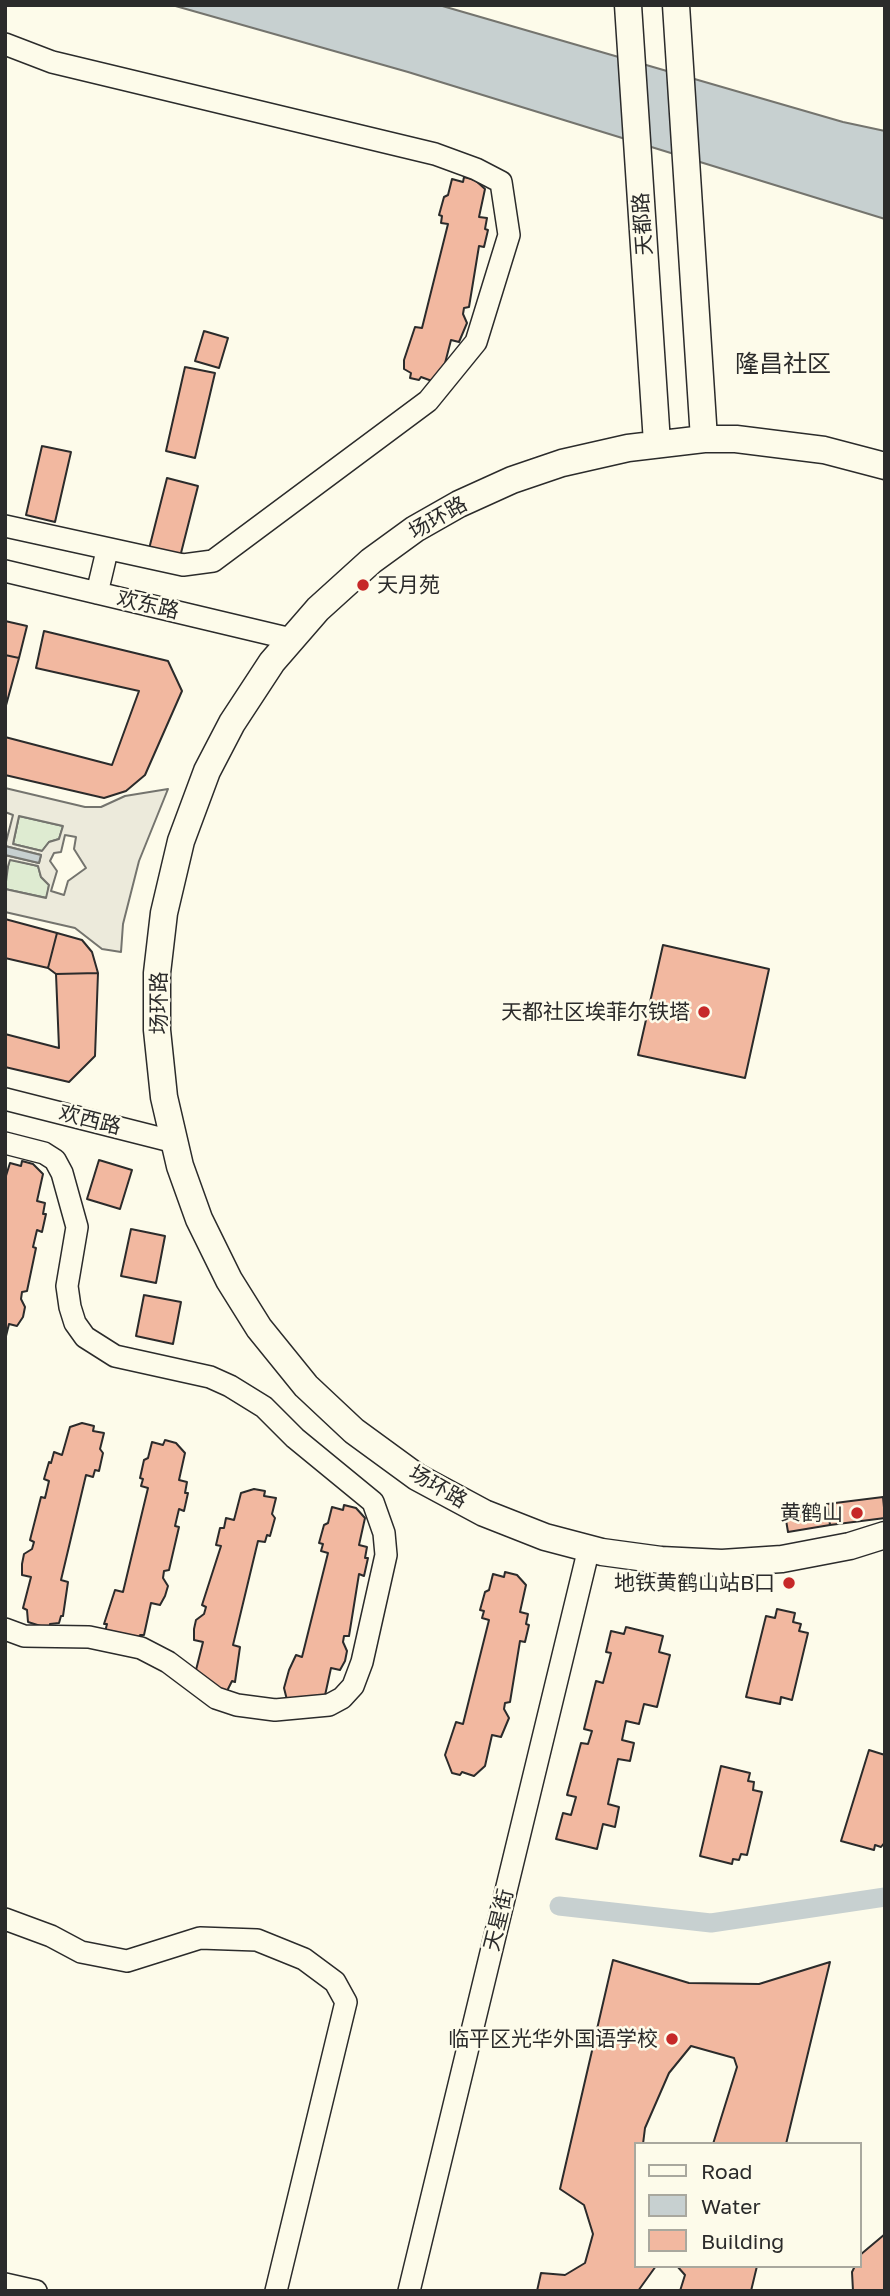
<!DOCTYPE html>
<meta charset="utf-8">
<style>
body{margin:0}
#map{position:relative;width:890px;height:2296px;overflow:hidden;background:#fdfbea;font-family:"Golos Text",sans-serif}
canvas{display:block}
.frame{position:absolute;inset:0;border:7px solid #2b2b2b;pointer-events:none}
.legend{position:absolute;left:634px;top:2142px;width:228px;height:126px;box-sizing:border-box;background:#fdfbea;border:2px solid #a9a89e;margin:0;padding:9px 12px;list-style:none;font-size:21px;color:#2b2b2b}
.legend li{display:flex;align-items:center;gap:14px;height:35px}
.legend b{width:35px;border:2px solid #a9a89e}
</style>
<div id="map">
<canvas width="890" height="2296"></canvas>
<div class="frame"></div>
<ul class="legend">
<li><b style="height:9px;background:#fdfbea"></b>Road</li>
<li><b style="height:19px;background:#c7d0d0"></b>Water</li>
<li><b style="height:19px;background:#f2b8a0"></b>Building</li>
</ul>
</div>
<script>
const c = document.querySelector('canvas').getContext('2d');
c.lineJoin = 'round';
function fill(path, color) {
  c.fillStyle = color;
  c.fill(path, 'evenodd');
}
function toPath(rows) {
  const path = new Path2D();
  for (const r of rows) {
    path.moveTo(r[0], r[1]);
    for (let i = 2; i < r.length; i += 2) path.lineTo(r[i], r[i + 1]);
  }
  return path;
}
function trace(path, color, width, dash) {
  c.strokeStyle = color;
  c.lineWidth = width;
  c.lineCap = dash ? 'butt' : 'round';
  c.setLineDash(dash || []);
  c.stroke(path);
}
function drawText(font, color, halo, rows, align = 'center') {
  c.font = font + ' "Golos Text","Noto Sans SC",sans-serif';
  c.lineWidth = 5;
  c.setLineDash([]);
  c.textBaseline = 'middle';
  c.strokeStyle = halo;
  c.fillStyle = color;
  for (const [text, x, y, turn = 0] of rows) {
    c.save();
    c.translate(x, y);
    c.rotate((+turn || 0) * Math.PI / 180);
    c.textAlign = isNaN(turn) ? turn : align;
    if (halo) c.strokeText(text, 0, 0);
    c.fillText(text, 0, 0);
    c.restore();
  }
}
const green = toPath([
 [19,816,63,826,59,839,49,842,42,851,13,844,19,816],
 [9,859,38,866,41,877,49,885,47,898,5,889,9,859]
]);
fill(green, '#deebd1');
trace(green, '#74746e', 2);
const parking = toPath([
 [5,788,85,807,101,807,125,796,168,789,139,861,123,924,121,952,102,949,75,928,5,912,5,889,46,898,49,885,41,877,38,866,10,860,5,876,5,855,39,863,41,855,5,846,13,815,5,812,5,788],
 [19,816,63,826,59,839,49,842,42,851,13,844,19,816],
 [65,835,76,837,74,849,86,868,68,881,64,895,51,891,57,871,50,861,54,853,61,852,65,835]
]);
fill(parking, '#eceadb');
trace(parking, '#74746e', 2);
const water = toPath([
 [172,5,439,5,843,122,885,131,885,219,408,72,172,5],
 [5,846,41,855,39,863,5,855,5,846]
]);
fill(water, '#c7d0d0');
trace(water, '#74746e', 2);
trace(toPath([
 [559,1906,711,1923,885,1897]
]), '#c7d0d0', 19);
const building = toPath([
 [464,177,475,180,485,189,479,217,487,218,485,229,488,230,484,247,479,246,469,307,464,308,463,314,467,323,459,342,451,340,443,371,432,381,421,377,419,380,410,378,411,373,404,369,404,360,415,327,422,328,448,224,441,223,442,216,439,215,444,197,448,195,452,179,463,182,464,177],
 [204,331,228,338,219,368,195,361,204,331],
 [185,367,215,373,195,458,166,451,185,367],
 [42,446,71,452,55,522,26,515,42,446],
 [167,478,198,486,180,557,149,549,167,478],
 [5,621,27,626,19,658,5,655,5,621],
 [44,631,168,661,182,691,145,775,126,791,104,798,5,775,5,737,112,765,139,691,36,668,44,631],
 [5,655,19,658,5,709,5,655],
 [5,919,57,933,48,968,5,958,5,919],
 [57,933,82,940,92,952,98,973,56,974,48,968,57,933],
 [663,945,769,969,745,1078,638,1055,663,945],
 [98,973,95,1056,69,1082,5,1067,5,1034,59,1048,56,974,98,973],
 [99,1160,132,1170,120,1209,87,1199,99,1160],
 [22,1161,33,1164,43,1174,37,1201,45,1203,43,1214,46,1214,42,1232,37,1230,33,1247,36,1248,27,1291,22,1292,21,1299,25,1307,23,1317,17,1326,9,1324,5,1340,5,1179,10,1163,21,1166,22,1161],
 [131,1229,165,1236,156,1283,121,1276,131,1229],
 [144,1295,181,1302,173,1344,136,1336,144,1295],
 [82,1423,94,1426,93,1431,104,1433,100,1449,103,1453,99,1471,95,1470,93,1477,86,1475,61,1580,68,1582,63,1616,61,1616,59,1623,50,1624,50,1629,28,1622,27,1610,23,1608,31,1577,22,1575,22,1564,24,1554,32,1549,34,1542,30,1540,41,1497,45,1498,49,1481,44,1479,49,1462,51,1463,54,1452,62,1455,70,1427,82,1423],
 [165,1440,176,1443,185,1453,179,1480,187,1482,185,1493,188,1493,184,1511,179,1509,175,1526,179,1527,169,1570,164,1571,163,1578,168,1586,165,1596,160,1605,151,1603,144,1635,140,1635,133,1645,105,1632,107,1624,104,1624,115,1590,123,1592,148,1488,141,1486,143,1479,140,1478,144,1460,148,1458,152,1442,163,1445,165,1440],
 [254,1489,265,1491,264,1496,276,1498,272,1514,275,1518,270,1536,267,1535,265,1542,258,1541,233,1645,240,1647,235,1682,232,1681,227,1691,200,1687,195,1674,203,1642,194,1640,194,1629,196,1620,204,1614,206,1607,202,1605,221,1546,216,1545,220,1528,224,1528,226,1518,234,1520,241,1493,254,1489],
 [883,1497,885,1518,830,1525,827,1504,883,1497],
 [344,1505,356,1508,365,1518,359,1545,367,1547,365,1558,368,1558,364,1576,359,1574,349,1636,344,1636,343,1642,347,1651,345,1661,340,1670,331,1668,324,1700,287,1700,284,1688,289,1670,296,1655,302,1657,328,1553,321,1551,323,1544,319,1543,324,1525,328,1523,332,1507,343,1510,344,1505],
 [828,1509,830,1525,788,1532,785,1514,828,1509],
 [505,1572,517,1575,526,1585,520,1612,528,1614,526,1624,529,1625,525,1642,520,1641,510,1702,505,1703,504,1709,509,1718,501,1737,492,1735,485,1766,474,1776,462,1772,460,1775,452,1773,445,1755,456,1722,463,1724,489,1620,482,1618,484,1611,480,1610,485,1592,489,1590,493,1574,504,1577,505,1572],
 [777,1609,795,1613,793,1622,801,1624,799,1631,808,1633,792,1700,781,1697,780,1704,746,1697,766,1616,775,1618,777,1609],
 [626,1627,663,1636,659,1652,670,1655,657,1707,644,1704,639,1724,626,1721,622,1740,634,1743,630,1761,618,1759,608,1804,619,1807,615,1827,603,1824,597,1849,556,1839,563,1813,571,1815,576,1797,567,1795,581,1743,588,1744,592,1731,584,1729,596,1681,603,1683,611,1653,606,1652,611,1631,624,1634,626,1627],
 [869,1750,885,1755,885,1842,881,1847,875,1845,874,1850,841,1841,869,1750],
 [721,1766,750,1773,748,1781,754,1782,753,1790,762,1792,747,1855,741,1854,739,1860,733,1859,732,1864,700,1856,721,1766],
 [613,1960,689,1983,759,1984,830,1962,786,2144,713,2144,737,2067,734,2058,691,2046,669,2073,645,2128,643,2144,636,2144,636,2266,656,2266,638,2291,537,2291,541,2273,565,2275,585,2263,593,2234,584,2205,560,2189,613,1960],
 [885,2234,885,2291,853,2291,852,2272,855,2266,860,2266,860,2255,885,2234],
 [677,2266,757,2266,751,2291,680,2291,685,2275,677,2266]
]);
fill(building, '#f2b8a0');
trace(building, '#2b2b2b', 2);
const minor = toPath([
 [5,44,52,62,435,154,476,169,501,182,509,235,476,342,428,401,213,561,183,565,5,526],
 [5,571,291,639],
 [97,593,107,551],
 [5,1099,175,1142],
 [5,1143,44,1153,55,1160,62,1173,77,1227,67,1286,70,1307,75,1323,85,1337,115,1356,210,1377,230,1386,264,1407,295,1438,373,1502,384,1533,386,1555,362,1662,353,1686,342,1698,329,1705,275,1710,237,1705,216,1698,168,1662,141,1648,89,1637,24,1636,5,1629],
 [5,1919,51,1936,81,1952,127,1961,200,1938,257,1940,304,1959,335,1982,346,2002,276,2291],
 [5,2284,36,2291],
 [409,2291,589,1548]
]);
const major = toPath([
 [628,5,657,443],
 [676,5,704,439],
 [885,466,824,450,736,439,704,439,628,448,562,463,512,480,459,504,415,529,371,561,318,609,272,662,232,723,207,771,181,841,164,913,157,973,157,1030,164,1097,180,1166,199,1219,229,1280,259,1328,306,1386,354,1431,417,1477,484,1513,545,1537,602,1552,661,1560,722,1563,782,1559,850,1546,885,1535]
]);
trace(minor, '#2b2b2b', 24);
trace(major, '#2b2b2b', 29);
trace(minor, '#fdfbea', 21);
trace(major, '#fdfbea', 26);
for (const [x, y, r, color] of [
 [363,585,7,"#c62828"],
 [704,1012,7,"#c62828"],
 [857,1513,7,"#c62828"],
 [789,1583,7,"#c62828"],
 [672,2039,7,"#c62828"]
]) {
  const dot = new Path2D();
  dot.arc(x, y, r, 0, 2 * Math.PI);
  c.fillStyle = color;
  c.fill(dot);
  trace(dot, '#fdfbea', 2.5);
}
drawText('21px', '#2b2b2b', '#fdfbea', [
 ["天都路",643,224,-94],
 ["场环路",438,518,-30],
 ["欢东路",148,605,13],
 ["场环路",159,1003,-90],
 ["欢西路",90,1120,14],
 ["场环路",438,1487,30],
 ["天星街",499,1920,-76]
]);
drawText('21px', '#2b2b2b', '#fdfbea', [
 ["天月苑",377,585,"left"],
 ["天都社区埃菲尔铁塔",690,1012],
 ["黄鹤山",843,1513],
 ["地铁黄鹤山站B口",775,1583],
 ["临平区光华外国语学校",658,2039]
], 'right');
drawText('24px', '#2b2b2b', '#fdfbea', [
 ["隆昌社区",783,364]
]);
</script>
